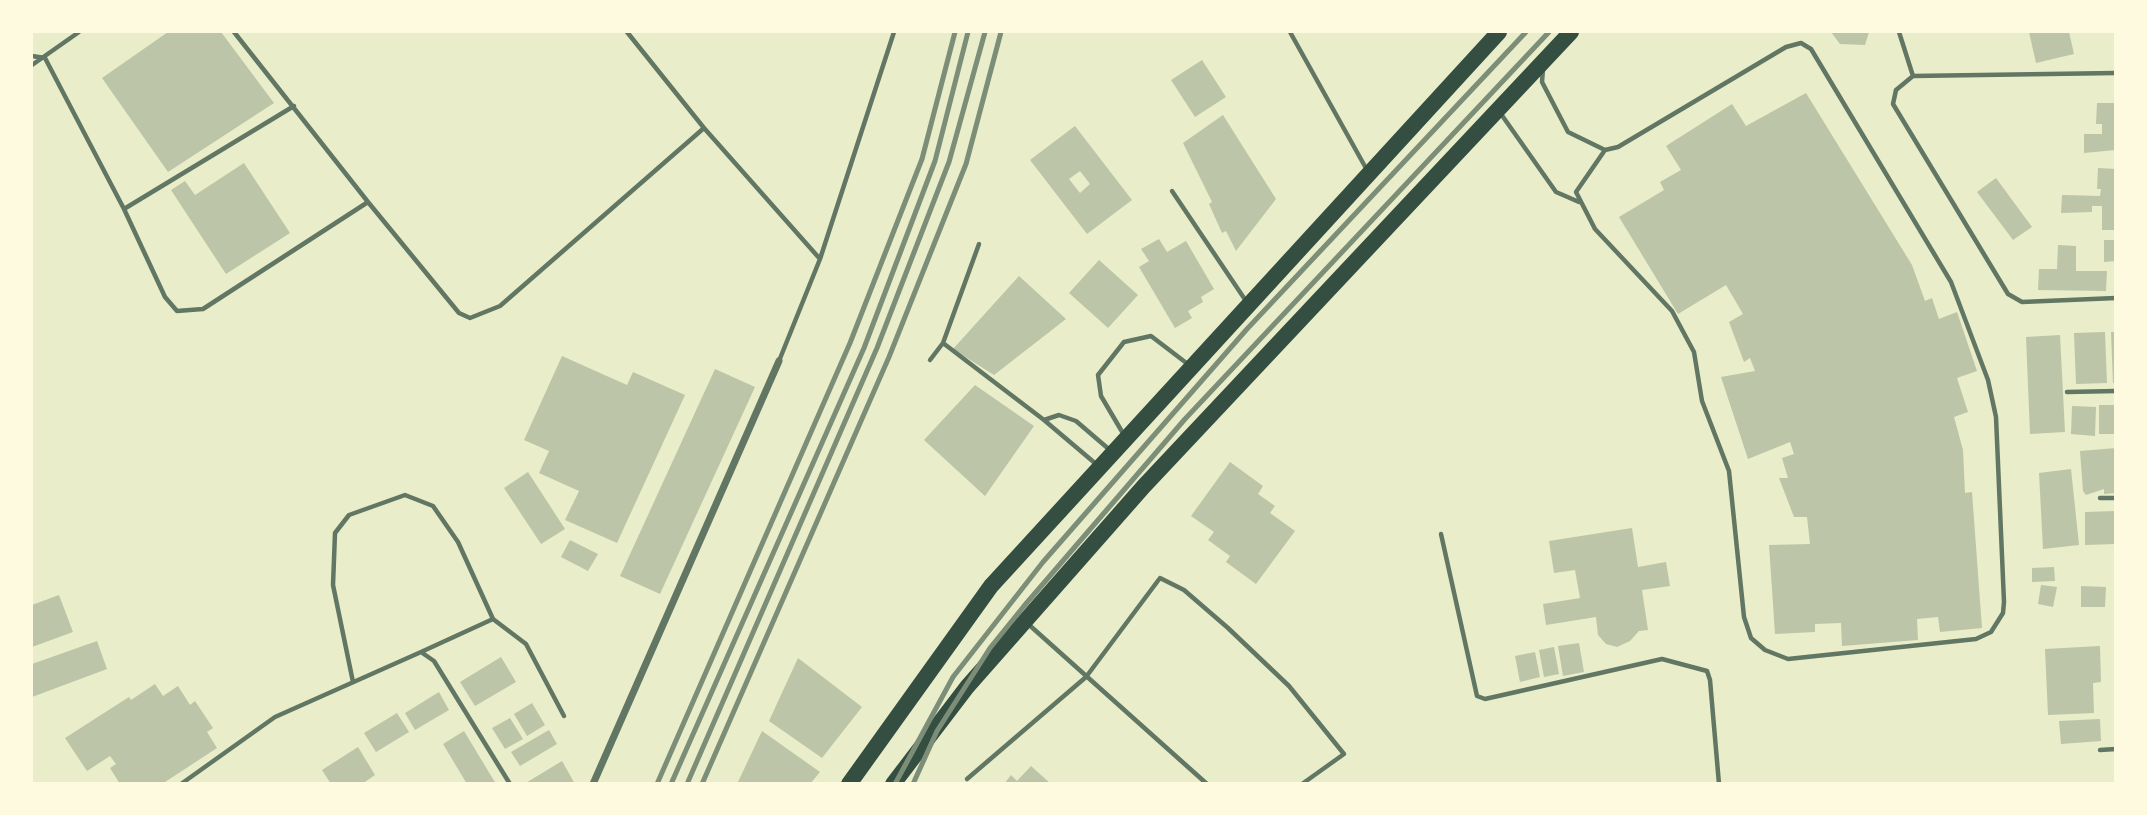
<!DOCTYPE html>
<style>
body{margin:0}
#map{position:relative;width:2147px;height:815px;overflow:hidden;background:#e9edc9;font-family:"Fira Sans Condensed",sans-serif}
canvas{display:block}
.frame{position:absolute;inset:0;border:33px solid #fefae0;pointer-events:none}
</style>
<div id="map">
<canvas width="2147" height="815"></canvas>
<div class="frame"></div>
</div>
<script>
const c = document.querySelector('canvas').getContext('2d');
c.lineJoin = 'round';
function fill(path, color) {
  c.fillStyle = color;
  c.fill(path, 'evenodd');
}
function toPath(rows) {
  const path = new Path2D();
  for (const r of rows) {
    path.moveTo(r[0], r[1]);
    for (let i = 2; i < r.length; i += 2) path.lineTo(r[i], r[i + 1]);
  }
  return path;
}
function trace(path, color, width, dash) {
  c.strokeStyle = color;
  c.lineWidth = width;
  c.lineCap = dash ? 'butt' : 'round';
  c.setLineDash(dash || []);
  c.stroke(path);
}
fill(toPath([
 [168,32,221,32,274,103,168,172,102,78],
 [1831,32,1869,32,1865,45,1840,44],
 [2029,32,2069,32,2074,54,2036,63],
 [1202,60,1226,97,1195,117,1171,80],
 [1806,93,1912,265,1925,301,1932,298,1939,319,1957,312,1977,371,1957,378,1968,412,1954,417,1963,450,1965,493,1972,492,1982,628,1940,632,1938,617,1917,619,1918,640,1842,646,1841,623,1815,624,1815,632,1775,634,1769,545,1810,544,1807,517,1794,517,1779,478,1788,478,1782,458,1794,454,1790,442,1748,459,1721,377,1755,371,1750,358,1744,362,1729,322,1743,314,1726,285,1678,314,1619,217,1664,190,1660,182,1681,170,1666,146,1732,104,1746,126],
 [2097,103,2116,103,2116,150,2084,153,2084,134,2102,134,2102,124,2096,124],
 [1223,115,1276,199,1236,251,1226,231,1222,233,1209,204,1212,202,1183,143],
 [1075,126,1132,200,1087,234,1030,160],
 [1080,171,1090,184,1080,193,1069,179],
 [244,163,290,233,226,274,171,190,185,181,195,195],
 [2098,168,2116,169,2116,230,2102,230,2102,206,2092,206,2092,212,2061,213,2062,195,2100,196,2101,189,2097,189],
 [1996,178,2032,227,2013,240,1977,192],
 [1159,239,1167,252,1186,241,1214,289,1201,297,1203,302,1188,311,1192,318,1175,328,1139,267,1149,261,1141,249],
 [2104,240,2116,240,2116,261,2104,262],
 [2058,245,2076,246,2076,271,2107,271,2106,291,2038,290,2039,269,2057,269],
 [1099,260,1138,295,1108,328,1069,293],
 [1019,276,1066,319,994,375,953,349],
 [2105,332,2107,383,2076,384,2074,333],
 [2111,332,2116,332,2116,383,2113,383],
 [2060,335,2065,432,2030,434,2026,337],
 [562,356,627,385,633,372,685,395,617,543,565,520,579,491,539,473,549,451,524,440],
 [715,369,755,387,660,594,620,576],
 [975,385,1034,426,985,496,924,440],
 [2099,405,2116,405,2116,434,2099,434],
 [2072,406,2096,407,2095,436,2071,434],
 [2116,448,2115,493,2104,494,2104,489,2086,495,2083,491,2080,451],
 [1230,462,1263,486,1258,494,1275,506,1270,513,1295,531,1256,584,1226,562,1230,556,1208,540,1214,532,1191,516],
 [2071,469,2079,545,2043,549,2039,473],
 [528,472,565,529,541,544,504,488],
 [2116,511,2116,544,2085,545,2085,512],
 [1632,528,1638,567,1666,562,1670,586,1642,590,1648,630,1639,631,1630,641,1617,647,1606,644,1598,635,1596,617,1546,625,1543,604,1580,598,1575,570,1554,573,1549,541],
 [570,540,598,554,588,571,561,557],
 [2054,567,2055,581,2032,582,2032,568],
 [2041,585,2057,587,2053,607,2038,604],
 [2081,586,2106,587,2105,607,2081,607],
 [59,595,73,632,32,647,32,605],
 [97,641,107,669,32,697,32,664],
 [1579,643,1584,672,1563,676,1558,646],
 [2100,646,2101,682,2093,683,2094,713,2048,715,2045,649],
 [1554,647,1559,674,1544,677,1539,650],
 [1535,652,1540,677,1520,682,1515,656],
 [501,657,516,682,475,706,460,682],
 [798,658,862,707,822,758,769,721],
 [155,684,163,696,178,686,190,705,195,701,213,728,207,732,217,748,162,784,120,784,110,768,116,764,110,756,87,771,65,738,129,697,131,700],
 [439,692,449,710,415,730,405,713],
 [532,703,545,725,527,736,514,714],
 [397,713,409,732,376,752,364,733],
 [510,718,523,739,505,749,492,728],
 [2100,719,2101,741,2061,744,2059,721],
 [549,730,557,744,520,766,511,752],
 [464,731,496,784,467,784,443,744],
 [762,731,820,772,810,784,737,784],
 [358,747,375,775,362,784,331,784,322,770],
 [562,761,575,784,524,784],
 [1031,766,1051,784,1004,784,1011,775,1017,781]
]), '#bcc5a7');
trace(toPath([
 [234,32,368,202,459,313,470,318,500,306,704,128],
 [627,32,704,128,820,259],
 [1290,32,1367,170],
 [1899,32,1913,76],
 [32,56,45,58,124,209,294,106],
 [32,65,79,32],
 [1543,69,1542,82,1568,132,1605,150,1618,147,1786,47,1801,43,1811,49,1951,282,1988,380,1996,417,2004,602,2003,613,1991,632,1976,639,1788,659,1765,650,1751,638,1744,617,1729,471,1702,401,1694,352,1672,311,1595,229,1576,192,1605,150],
 [2116,73,1913,76,1896,90,1893,104,2008,294,2022,302,2116,298],
 [1501,114,1556,192,1579,202],
 [1172,191,1246,301],
 [124,209,165,297,177,311,203,309,368,202],
 [943,343,1044,420,1096,464],
 [930,360,943,343,979,244],
 [779,361,820,259,894,32],
 [2067,392,2116,391],
 [1044,420,1059,415,1076,421,1111,451],
 [1124,435,1101,396,1098,375,1124,342,1151,336,1189,365],
 [2100,498,2116,498],
 [1441,534,1477,696,1485,699,1662,659,1707,671,1710,680,1719,784],
 [493,619,526,644,564,716],
 [1027,623,1207,784],
 [353,682,333,585,335,533,349,515,405,495,433,506,458,542,493,619,421,652],
 [2100,750,2116,749],
 [967,779,1086,677,1160,578,1184,590,1228,628,1289,686,1344,754,1302,784],
 [181,784,275,717,421,652,434,661,510,784]
]), '#617663', 4.5);
trace(toPath([
 [593,784,779,361]
]), '#617663', 7);
trace(toPath([
 [849,784,991,586,1499,32],
 [893,784,967,687,1144,486,1571,32]
]), '#344e41', 16);
trace(toPath([
 [657,784,850,343,922,159,955,32],
 [671,784,864,348,935,161,968,32],
 [687,784,877,348,949,162,985,32],
 [702,784,889,357,966,164,1001,32],
 [895,784,953,677,1043,562,1247,329,1526,32],
 [913,784,937,731,990,648,1024,606,1185,419,1549,32]
]), '#7c8e77', 5);
</script>
